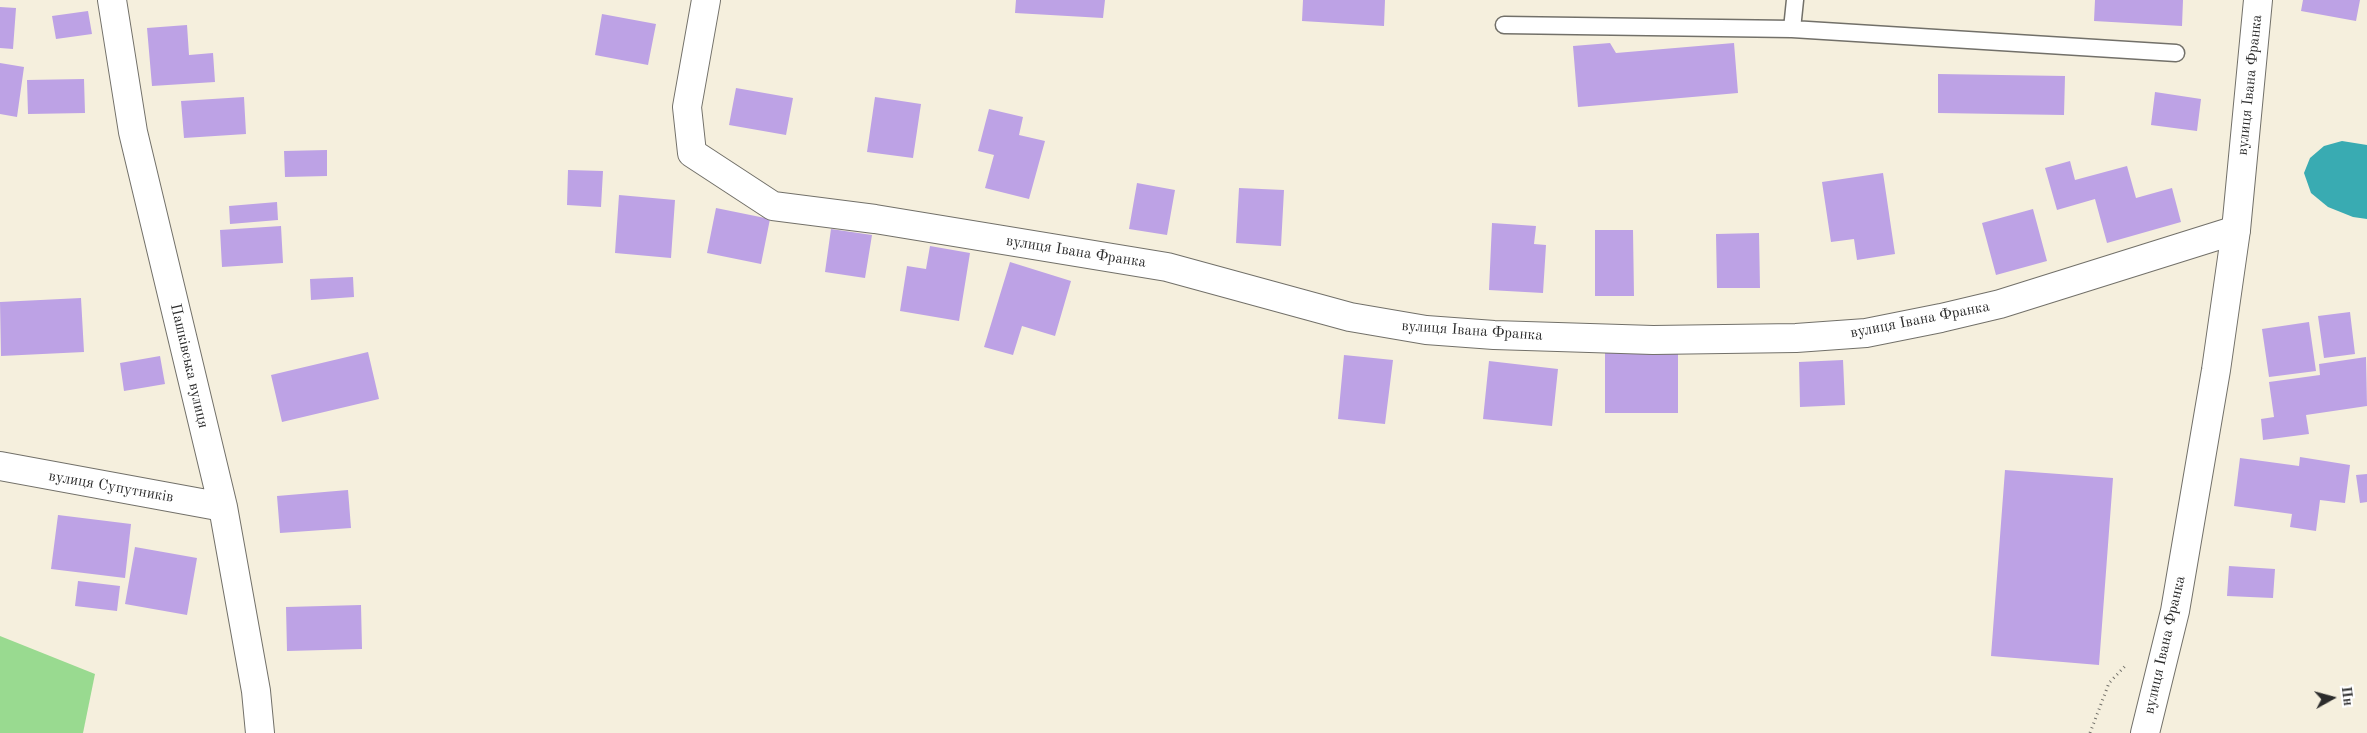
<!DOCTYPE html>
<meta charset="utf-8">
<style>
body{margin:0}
#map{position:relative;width:2367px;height:733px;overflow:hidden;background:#f5efdd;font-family:"Old Standard TT",serif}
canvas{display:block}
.north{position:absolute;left:2307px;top:673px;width:50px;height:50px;-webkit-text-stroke:4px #fff;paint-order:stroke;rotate:83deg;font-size:14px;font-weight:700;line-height:20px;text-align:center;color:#2b2b2b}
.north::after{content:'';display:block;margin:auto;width:18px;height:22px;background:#2b2b2b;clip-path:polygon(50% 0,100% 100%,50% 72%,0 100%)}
</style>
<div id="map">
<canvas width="2367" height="733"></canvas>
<div class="north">Пн</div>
</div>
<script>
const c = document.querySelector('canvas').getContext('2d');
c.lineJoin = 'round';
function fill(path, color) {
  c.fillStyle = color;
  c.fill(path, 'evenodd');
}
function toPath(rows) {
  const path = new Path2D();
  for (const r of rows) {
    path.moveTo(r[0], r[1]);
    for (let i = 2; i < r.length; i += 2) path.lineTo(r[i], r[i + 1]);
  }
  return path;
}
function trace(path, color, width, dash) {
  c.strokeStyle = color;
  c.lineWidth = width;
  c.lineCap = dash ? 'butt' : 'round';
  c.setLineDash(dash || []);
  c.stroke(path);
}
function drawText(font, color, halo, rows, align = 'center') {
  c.font = font + ' "Old Standard TT",serif';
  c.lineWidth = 4;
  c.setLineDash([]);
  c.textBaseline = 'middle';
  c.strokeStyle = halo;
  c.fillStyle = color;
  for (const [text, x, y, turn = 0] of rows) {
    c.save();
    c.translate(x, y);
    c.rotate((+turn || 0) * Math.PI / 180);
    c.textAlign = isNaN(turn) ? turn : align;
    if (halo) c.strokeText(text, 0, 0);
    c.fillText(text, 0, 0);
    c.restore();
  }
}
fill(toPath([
 [0,636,95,674,83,733,0,733]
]), '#99da90');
fill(toPath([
 [2342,141,2367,145,2367,219,2353,217,2328,207,2311,193,2304,173,2310,158,2324,146]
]), '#39abb2');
fill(toPath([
 [1016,0,1105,0,1103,18,1015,13],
 [1303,0,1385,0,1384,26,1302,21],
 [2095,0,2183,0,2182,26,2094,21],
 [2303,0,2360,0,2356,21,2301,11],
 [0,7,16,8,13,49,0,48],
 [88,11,92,34,56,39,52,16],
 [602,14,656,24,648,65,595,55],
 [187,25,189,55,213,53,215,82,152,86,147,28],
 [1610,43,1616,53,1734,43,1738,93,1578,107,1573,46],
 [0,63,24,67,17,117,0,114],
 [1938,74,2065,76,2064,115,1938,113],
 [84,79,85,113,28,114,27,80],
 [736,88,793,98,786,135,729,125],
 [2155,92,2201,99,2197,131,2151,125],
 [244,97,246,134,184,138,181,101],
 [875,97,921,104,913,158,867,152],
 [989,109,1023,117,1019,135,1045,141,1029,199,985,188,994,155,978,151],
 [327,150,327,176,285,177,284,151],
 [2070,161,2075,180,2127,166,2136,198,2172,188,2181,222,2107,243,2095,199,2057,210,2045,168],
 [568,170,603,171,601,207,567,205],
 [1883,173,1895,254,1857,260,1854,239,1831,242,1822,182],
 [1137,183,1175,190,1167,235,1129,229],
 [1239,188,1284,190,1281,246,1236,243],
 [619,195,675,200,671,258,615,253],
 [277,202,278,220,230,224,229,206],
 [716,208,770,219,761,264,707,253],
 [2033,209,2047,261,1996,275,1982,223],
 [1492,223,1536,226,1534,244,1546,245,1543,293,1489,290],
 [281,226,283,263,222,267,220,230],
 [831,229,872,235,865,278,825,272],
 [1595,230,1633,230,1634,296,1595,296],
 [1759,233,1760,288,1717,288,1716,234],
 [930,246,970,253,959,321,900,311,907,266,926,269],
 [1010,262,1071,281,1055,336,1022,326,1013,355,984,347],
 [353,277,354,297,311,300,310,279],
 [81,298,84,352,1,356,0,302],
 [2350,312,2355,354,2324,358,2318,316],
 [2309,322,2316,371,2269,377,2262,329],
 [368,352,379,399,282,422,271,375],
 [1605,353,1678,353,1678,413,1605,413],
 [1344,355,1393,360,1385,424,1338,419],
 [160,356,165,384,124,391,120,363],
 [2366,357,2367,406,2306,415,2309,434,2263,440,2261,419,2274,417,2269,382,2320,375,2319,364],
 [1843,360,1845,405,1800,407,1799,362],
 [1489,361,1558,369,1552,426,1483,419],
 [2300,457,2350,465,2345,503,2320,500,2316,531,2290,527,2292,514,2234,506,2240,458,2299,466],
 [2005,470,2113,478,2099,665,1991,656],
 [2367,474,2367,502,2360,503,2356,475],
 [348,490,351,528,280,533,277,496],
 [58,515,131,524,125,578,51,569],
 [135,547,197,558,187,615,125,604],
 [2229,566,2275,569,2273,598,2227,596],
 [78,581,120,586,117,611,75,606],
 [361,605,362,649,287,651,286,607]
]), '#bda2e5');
const lane = toPath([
 [1795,0,1792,29,2176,53],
 [1504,25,1792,29]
]);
const street = toPath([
 [112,0,133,132,223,507,256,691,260,733],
 [706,0,687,107,692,153,773,206,875,219,1167,267,1350,317,1426,330,1494,335,1653,340,1796,338,1866,333,1941,318,2000,304,2236,230],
 [0,466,223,507]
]);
const secondary = toPath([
 [2145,733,2175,611,2216,370,2236,230,2258,0]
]);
trace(lane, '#727069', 19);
trace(street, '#727069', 30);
trace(secondary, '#727069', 30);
trace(toPath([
 [2090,733,2109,683,2127,664]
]), '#727069', 3, [1, 4]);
trace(lane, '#fff', 16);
trace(street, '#fff', 28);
trace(secondary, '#fff', 28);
drawText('15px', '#2b2b2b', '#fff', [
 ["вулиця Івана Франка",2250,85,-84],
 ["вулиця Івана Франка",1076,252,9],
 ["вулиця Івана Франка",1920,320,-11],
 ["вулиця Івана Франка",1472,331,4],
 ["Пашківська вулиця",189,366,77],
 ["вулиця Супутників",111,487,10],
 ["вулиця Івана Франка",2165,645,-77]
]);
</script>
